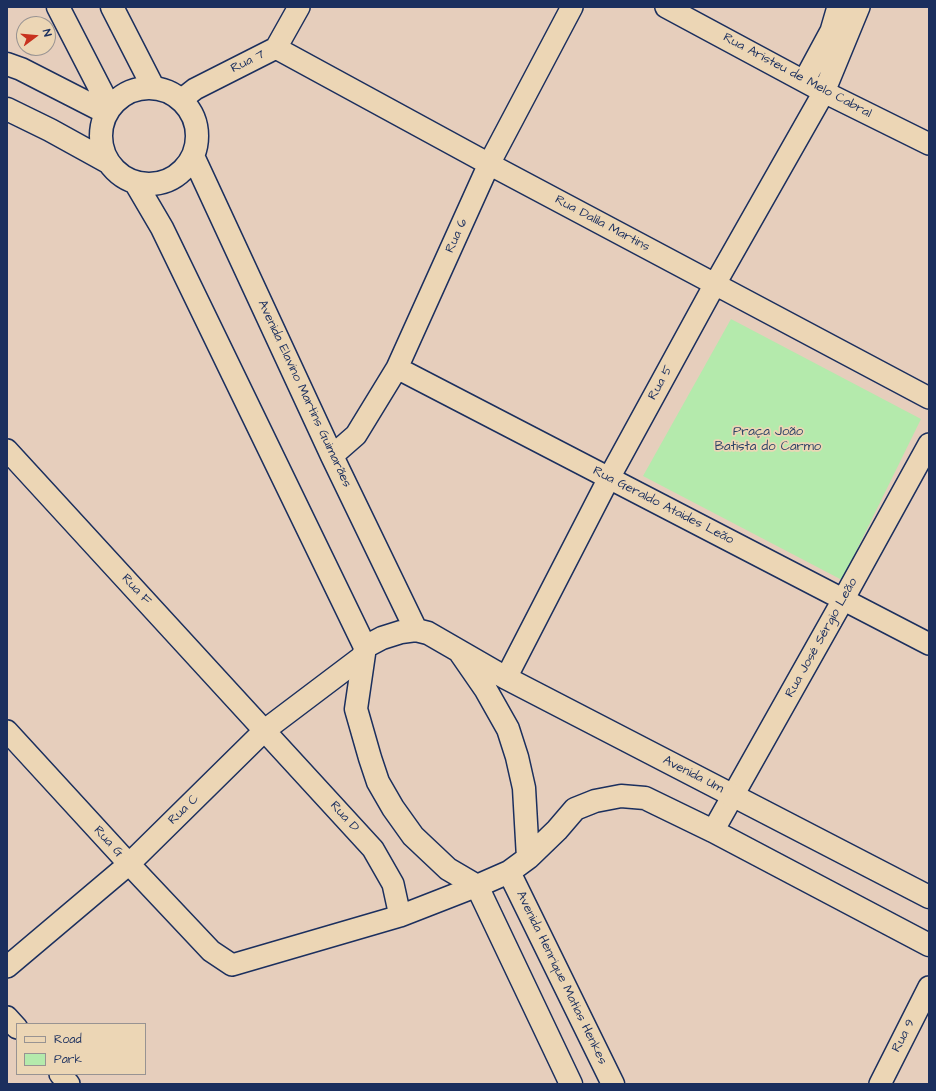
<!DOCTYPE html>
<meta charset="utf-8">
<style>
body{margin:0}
#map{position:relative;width:936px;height:1091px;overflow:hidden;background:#e6cebc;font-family:"Architects Daughter",sans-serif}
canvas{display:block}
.frame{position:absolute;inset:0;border:8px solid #1b2f5e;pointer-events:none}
.legend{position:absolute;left:16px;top:1023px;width:130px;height:52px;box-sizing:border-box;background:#ecd6b5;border:1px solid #989392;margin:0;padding:5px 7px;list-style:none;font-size:12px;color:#1b2f5e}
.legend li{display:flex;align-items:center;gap:8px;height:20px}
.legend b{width:20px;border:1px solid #989392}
.north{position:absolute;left:16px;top:16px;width:40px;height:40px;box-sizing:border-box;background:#ecd6b5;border:1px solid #989392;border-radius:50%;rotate:74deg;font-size:11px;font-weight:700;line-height:16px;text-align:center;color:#1b2f5e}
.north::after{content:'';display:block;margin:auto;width:14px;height:18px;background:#c8321e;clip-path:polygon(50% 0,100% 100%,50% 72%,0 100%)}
</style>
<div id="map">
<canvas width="936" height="1091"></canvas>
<div class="frame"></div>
<ul class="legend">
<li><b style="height:5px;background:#ecd6b5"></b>Road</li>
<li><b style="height:11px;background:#b4eaac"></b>Park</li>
</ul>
<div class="north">N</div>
</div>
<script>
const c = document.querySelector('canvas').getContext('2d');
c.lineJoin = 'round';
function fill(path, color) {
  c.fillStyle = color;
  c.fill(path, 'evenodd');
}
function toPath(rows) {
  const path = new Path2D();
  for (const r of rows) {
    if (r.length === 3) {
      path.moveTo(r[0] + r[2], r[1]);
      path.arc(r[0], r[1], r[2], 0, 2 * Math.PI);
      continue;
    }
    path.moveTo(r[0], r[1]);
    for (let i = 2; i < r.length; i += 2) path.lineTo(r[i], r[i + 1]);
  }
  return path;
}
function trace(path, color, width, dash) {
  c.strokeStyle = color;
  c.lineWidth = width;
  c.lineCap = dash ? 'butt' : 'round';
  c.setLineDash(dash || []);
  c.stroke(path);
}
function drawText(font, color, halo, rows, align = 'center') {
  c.font = font + ' "Architects Daughter",sans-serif';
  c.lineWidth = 3.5;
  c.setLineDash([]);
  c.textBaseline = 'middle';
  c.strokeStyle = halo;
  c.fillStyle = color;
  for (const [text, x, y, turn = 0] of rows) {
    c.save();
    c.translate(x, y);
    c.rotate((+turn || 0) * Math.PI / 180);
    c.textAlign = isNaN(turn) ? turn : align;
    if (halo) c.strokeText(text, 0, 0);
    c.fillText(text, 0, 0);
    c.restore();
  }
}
fill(toPath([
 [731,319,921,419,842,580,643,476]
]), '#b4eaac');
const street = toPath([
 [666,7,824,92,929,144],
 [276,48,489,164,929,398],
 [804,81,831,31,838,7],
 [181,100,195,89,276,48,299,7],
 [397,368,929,644],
 [7,450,373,849,393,884,400,916],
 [332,456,356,435,397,368,489,164,572,7],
 [506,678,609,478,715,284,824,92,859,7],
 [7,731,129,864,211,951,232,965,400,916,477,886],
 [713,831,843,600,929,444],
 [7,967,129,864,265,730,363,656],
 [7,1017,17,1028],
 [60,1074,69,1084],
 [880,1084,929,987]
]);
const secondary = toPath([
 [58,7,110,108],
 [112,7,153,87],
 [7,64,21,69,107,113],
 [149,136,48],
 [7,109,50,130,108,162],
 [193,156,332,456,416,630],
 [135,182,162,228,365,647],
 [459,651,486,690,508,729,517,757,524,788,528,858,509,872,477,886,448,869,413,836,393,808,378,782,370,758,356,709,365,647,382,638,401,632,416,630,428,633,506,678,929,897],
 [528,858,557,830,575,809,595,801,621,796,645,798,713,831,929,945],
 [509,872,613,1084],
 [477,886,571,1084]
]);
trace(street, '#1b2f5e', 24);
trace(secondary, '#1b2f5e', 25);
trace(street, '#ecd6b5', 21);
trace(secondary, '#ecd6b5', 22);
drawText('13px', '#1b2f5e', '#ecd6b5', [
 ["Rua 7",248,62,-27],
 ["Rua Aristeu de Melo Cabral",797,76,28],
 ["Rua Dalila Martins",602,224,28],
 ["Rua 6",457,236,-66],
 ["Rua 5",661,383,-61],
 ["Avenida Elavino Martins Guimarães",304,394,65],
 ["Rua Geraldo Ataides Leão",663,506,27],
 ["Rua F",136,590,47],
 ["Rua José Sérgio Leão",822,638,-61],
 ["Avenida Um",693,775,27],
 ["Rua C",184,810,-44],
 ["Rua D",344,817,48],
 ["Rua G",108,842,47],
 ["Avenida Henrique Matias Henkes",561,978,64],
 ["Rua 9",904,1036,-63]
]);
drawText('13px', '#2a4266', '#ecd6b5', [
 ["Praça João",768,432],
 ["Batista do Carmo",768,447]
]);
</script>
